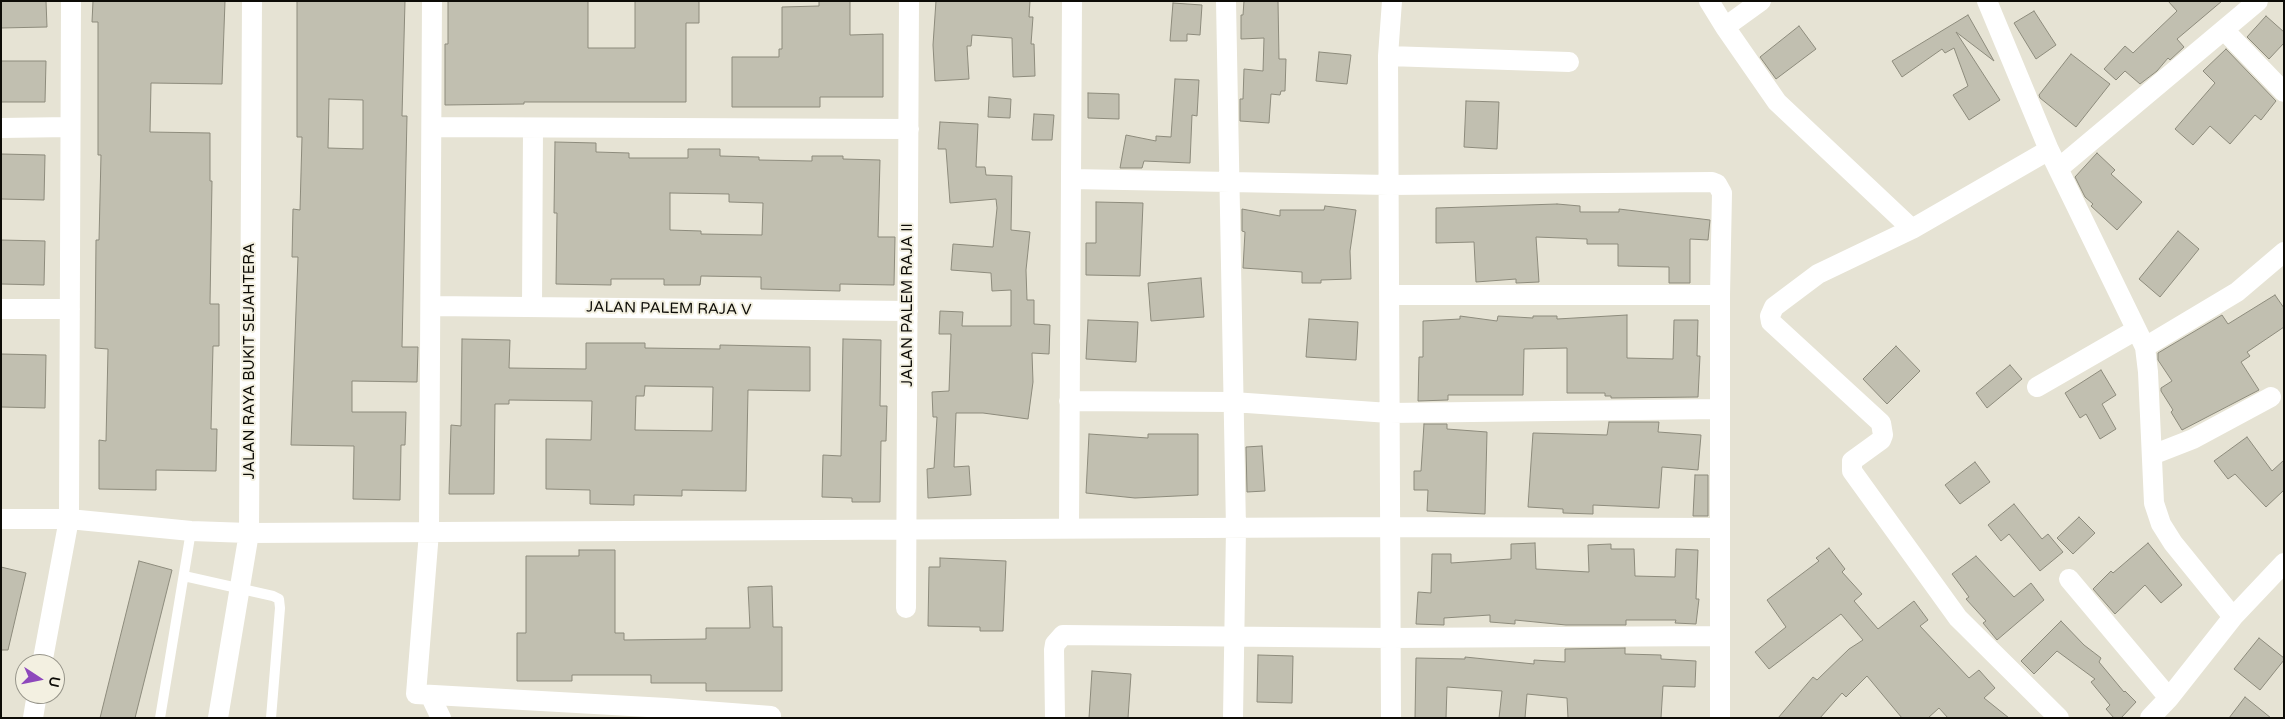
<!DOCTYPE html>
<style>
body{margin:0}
#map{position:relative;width:2285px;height:719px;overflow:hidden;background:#e6e3d4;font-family:"Varela Round",sans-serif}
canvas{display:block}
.frame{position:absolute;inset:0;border:2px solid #0d0c07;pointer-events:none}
.north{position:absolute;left:15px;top:654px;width:50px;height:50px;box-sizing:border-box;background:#f3f0e1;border:1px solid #97958a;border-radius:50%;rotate:101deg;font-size:14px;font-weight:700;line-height:20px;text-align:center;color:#0d0c07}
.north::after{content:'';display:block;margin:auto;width:18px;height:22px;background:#8e48bc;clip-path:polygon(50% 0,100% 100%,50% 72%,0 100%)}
</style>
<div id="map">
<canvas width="2285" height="719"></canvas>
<div class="frame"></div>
<div class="north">U</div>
</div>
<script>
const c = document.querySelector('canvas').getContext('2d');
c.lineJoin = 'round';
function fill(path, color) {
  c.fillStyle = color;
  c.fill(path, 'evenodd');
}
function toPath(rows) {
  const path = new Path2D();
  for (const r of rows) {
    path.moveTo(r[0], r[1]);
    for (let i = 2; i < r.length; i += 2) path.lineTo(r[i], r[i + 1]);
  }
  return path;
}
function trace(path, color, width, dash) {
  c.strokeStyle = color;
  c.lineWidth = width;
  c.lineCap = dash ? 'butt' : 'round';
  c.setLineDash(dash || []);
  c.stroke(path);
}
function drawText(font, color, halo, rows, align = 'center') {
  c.font = font + ' "Varela Round",sans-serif';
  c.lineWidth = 4;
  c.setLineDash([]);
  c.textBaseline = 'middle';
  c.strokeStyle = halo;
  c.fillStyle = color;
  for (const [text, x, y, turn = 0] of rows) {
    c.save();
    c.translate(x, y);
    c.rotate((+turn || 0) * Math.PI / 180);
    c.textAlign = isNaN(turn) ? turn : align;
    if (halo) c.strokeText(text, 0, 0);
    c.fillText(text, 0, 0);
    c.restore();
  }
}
const building = toPath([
 [1,1,46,1,47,27,1,28,1,1],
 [93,1,225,1,222,84,151,83,150,132,210,133,210,181,212,181,210,304,219,304,219,346,213,346,211,429,217,429,216,471,156,470,156,490,99,489,99,440,106,441,108,349,95,348,96,240,99,240,101,155,98,155,98,22,92,22,93,1],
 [297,1,405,1,402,116,407,116,402,347,418,347,417,382,352,381,352,412,406,412,405,445,401,445,400,500,353,499,354,446,291,445,298,257,292,257,293,209,300,210,302,137,297,137,297,1],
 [329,99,363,100,363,149,328,148,329,99],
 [448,1,588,1,588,48,635,48,635,1,699,1,699,23,686,23,686,102,524,102,524,104,445,105,445,44,448,44,448,1],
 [819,1,850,1,850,35,883,34,883,97,820,97,820,107,732,107,732,57,779,57,779,49,782,49,782,7,819,6,819,1],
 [936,1,1030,1,1029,17,1033,17,1031,44,1034,44,1035,76,1013,77,1012,38,972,35,971,46,967,46,969,79,935,81,933,45,936,1],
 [1244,1,1278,1,1279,59,1286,59,1285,91,1281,91,1280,95,1271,94,1269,123,1240,121,1240,99,1243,99,1244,69,1263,71,1264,38,1241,39,1241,15,1243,15,1244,1],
 [2168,1,2222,1,2177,39,2184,47,2170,60,2168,58,2157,71,2140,84,2125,71,2116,80,2104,69,2125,46,2133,53,2177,11,2168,1],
 [1173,3,1202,5,1200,35,1187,34,1187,41,1170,41,1173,3],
 [2034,11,2056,45,2036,59,2014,23,2034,11],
 [1968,15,1994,61,1956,32,2000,100,1969,120,1953,95,1968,86,1954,48,1945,53,1942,49,1902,77,1892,61,1968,15],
 [2266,16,2284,32,2284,43,2269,59,2247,37,2266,16],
 [1799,26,1816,49,1776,79,1760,57,1799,26],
 [2226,49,2276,101,2261,120,2255,115,2230,144,2210,126,2193,145,2175,129,2215,83,2203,71,2226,49],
 [1319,52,1351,55,1347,84,1316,81,1319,52],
 [2071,54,2110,84,2076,127,2040,98,2039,95,2071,54],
 [1,61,46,61,45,102,1,102,1,61],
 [1175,79,1199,80,1197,116,1192,115,1190,163,1144,161,1142,168,1120,168,1126,135,1156,141,1156,136,1171,137,1175,79],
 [1088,93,1119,94,1119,119,1088,118,1088,93],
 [989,97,1011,99,1010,118,988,117,989,97],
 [1466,101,1499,102,1497,149,1464,147,1466,101],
 [1034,114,1054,115,1052,140,1032,140,1034,114],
 [940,122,978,124,976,167,985,167,986,175,1012,176,1011,230,1030,232,1026,270,1027,300,1034,300,1034,324,1050,325,1049,354,1032,353,1033,382,1028,419,983,413,956,413,954,467,969,466,971,495,928,498,927,469,934,468,937,417,933,417,932,392,949,391,951,334,939,334,940,311,963,312,962,326,1011,326,1011,290,992,291,991,273,951,270,953,244,993,247,997,208,996,199,950,203,946,149,938,149,940,122],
 [555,142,596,143,596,152,629,153,629,158,688,158,688,149,720,149,720,156,759,157,759,160,812,161,812,156,843,156,843,159,880,160,878,237,895,237,894,285,840,284,840,291,761,289,761,277,701,276,700,285,664,285,664,279,611,279,611,285,556,284,557,213,554,213,555,142],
 [670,193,729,194,729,202,763,203,762,235,701,234,701,231,670,230,670,193],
 [2097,153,2115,170,2111,174,2142,202,2117,230,2091,206,2093,204,2085,197,2075,177,2097,153],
 [1,154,45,155,44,200,1,199,1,154],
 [1096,202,1143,203,1140,276,1086,275,1086,243,1096,243,1096,202],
 [1557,204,1580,206,1580,212,1619,212,1619,209,1710,220,1708,240,1690,239,1690,283,1669,283,1669,267,1618,266,1618,244,1587,244,1587,239,1536,237,1539,282,1516,283,1516,279,1476,282,1474,242,1436,243,1436,208,1557,204],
 [1325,206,1356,210,1350,251,1351,279,1321,280,1321,283,1302,283,1302,272,1243,268,1245,232,1242,231,1242,209,1280,216,1280,210,1324,210,1325,206],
 [2178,231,2199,249,2160,297,2139,279,2178,231],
 [1,240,45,241,44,285,1,284,1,240],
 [1201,278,1204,317,1151,321,1148,283,1201,278],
 [2275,295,2284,308,2284,327,2247,352,2250,356,2241,362,2259,390,2182,430,2171,412,2173,410,2161,391,2161,388,2172,381,2158,360,2158,353,2222,315,2228,324,2275,295],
 [1627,315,1627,358,1673,359,1674,320,1698,320,1697,356,1700,356,1698,397,1611,398,1611,396,1605,396,1605,393,1567,393,1567,348,1524,349,1523,395,1448,395,1448,400,1418,401,1419,357,1423,357,1423,321,1460,319,1460,316,1497,321,1498,316,1533,318,1533,316,1557,316,1557,319,1627,315],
 [1309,319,1358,322,1356,360,1306,357,1309,319],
 [1088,320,1138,322,1136,362,1086,359,1088,320],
 [462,339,510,340,509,368,586,369,586,343,645,343,645,348,720,349,720,345,810,347,810,391,748,390,746,491,682,490,682,496,634,495,634,505,590,504,590,490,546,489,546,439,591,440,592,401,509,400,509,404,495,404,494,494,449,494,451,425,461,426,462,339],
 [645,386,713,387,712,431,635,430,636,396,644,396,645,386],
 [843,339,881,340,880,406,887,406,886,441,881,441,880,502,852,502,852,498,822,497,823,455,841,456,843,339],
 [1896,346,1920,371,1887,404,1863,379,1896,346],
 [1,354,46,355,45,408,1,407,1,354],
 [2010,365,2022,379,1987,408,1976,393,2010,365],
 [2101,370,2116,395,2102,404,2116,429,2100,439,2086,414,2080,418,2065,393,2101,370],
 [1609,422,1659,422,1658,432,1701,435,1698,470,1662,467,1659,508,1593,505,1593,514,1563,513,1563,509,1528,507,1533,433,1607,435,1609,422],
 [1424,424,1447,424,1447,429,1487,432,1485,514,1427,511,1428,490,1414,490,1414,471,1421,471,1424,424],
 [1089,434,1148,438,1148,434,1198,434,1198,495,1135,498,1086,493,1089,434],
 [2247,437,2272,471,2284,460,2284,490,2266,507,2235,474,2228,479,2214,461,2247,437],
 [1262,446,1265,491,1247,492,1246,447,1262,446],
 [1975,462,1990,482,1960,504,1945,485,1975,462],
 [1695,475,1708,475,1708,516,1693,516,1695,475],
 [2014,504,2042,539,2048,534,2063,552,2040,571,2009,534,2001,541,1988,525,2014,504],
 [2079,517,2095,533,2073,554,2057,538,2079,517],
 [1535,543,1536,569,1589,572,1588,545,1611,544,1611,549,1634,549,1635,576,1675,577,1676,549,1698,550,1696,599,1699,599,1696,624,1675,623,1676,620,1626,620,1626,625,1566,625,1515,620,1515,624,1490,622,1490,615,1444,618,1444,625,1416,624,1418,592,1431,593,1432,554,1451,554,1451,563,1511,559,1511,544,1535,543],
 [2148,543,2182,585,2161,603,2145,585,2115,614,2093,589,2111,571,2113,573,2148,543],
 [1829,548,1845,569,1842,572,1862,594,1854,601,1878,629,1914,601,1928,620,1920,626,1969,678,1979,670,1995,688,1984,698,2009,718,1948,718,1939,708,1928,718,1902,718,1867,676,1846,697,1842,693,1820,718,1778,718,1813,677,1817,680,1849,649,1863,640,1841,614,1769,669,1755,652,1786,627,1767,600,1819,561,1816,558,1829,548],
 [579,550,615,550,615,633,624,633,624,640,706,639,706,628,750,628,748,587,772,586,773,627,782,627,782,691,706,691,706,683,651,683,651,675,572,675,572,681,517,681,517,633,526,633,526,556,579,556,579,550],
 [1976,556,2014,597,2031,583,2044,600,1997,640,1983,623,1986,621,1966,599,1969,597,1952,574,1976,556],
 [940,558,1006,561,1003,631,980,631,980,627,928,626,929,567,940,567,940,558],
 [139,561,172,570,135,718,100,718,139,561],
 [1,567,26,573,8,650,1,650,1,567],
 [2061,621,2084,645,2101,658,2099,662,2124,692,2125,691,2136,702,2121,718,2114,718,2106,709,2110,705,2091,682,2095,679,2057,651,2034,674,2021,661,2061,621],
 [2259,638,2284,658,2284,660,2260,690,2234,669,2259,638],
 [1625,648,1625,654,1661,655,1661,659,1696,661,1695,687,1663,686,1661,718,1568,718,1567,698,1527,694,1525,718,1499,718,1502,691,1447,687,1446,718,1415,718,1416,658,1465,659,1465,657,1534,664,1534,660,1565,662,1565,649,1625,648],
 [1258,655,1293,656,1292,703,1257,702,1258,655],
 [1092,671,1131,674,1128,718,1089,718,1092,671],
 [2245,697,2271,718,2229,718,2245,697]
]);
fill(building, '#c1bfb0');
trace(building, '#8d8b7c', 1);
trace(toPath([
 [184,576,273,596,279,599,280,608,271,718],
 [160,718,191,531]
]), '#fff', 10);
trace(toPath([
 [432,1,429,532,416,694,666,708,771,716],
 [1226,1,1236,528,1233,718],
 [1709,1,1725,27,1761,1],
 [1987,1,2049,150,2145,347,2148,372,2154,503,2161,524,2173,543,2233,617],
 [1725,27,1777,102,1912,229],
 [2224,30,2284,92],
 [1388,56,1569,62],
 [432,127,909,129],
 [1,128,70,127],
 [2049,150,1912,229,1818,274,1774,307,1770,316,1771,322,1881,423,1883,435,1881,440,1852,461,1852,471,1958,618,2059,718],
 [2059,168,2258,1],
 [1071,179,1389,185,1712,182,1717,184,1722,193,1720,295,1720,718],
 [1389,295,1720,295],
 [431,306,908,311],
 [532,307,533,128],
 [1,309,70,309],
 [2145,347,2237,292,2284,252],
 [2037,387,2136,330],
 [1069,401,1233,402,1389,413,1720,409],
 [2152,455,2193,439,2271,397],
 [1,519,69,519,191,531,249,533,1389,527,1720,528],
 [1069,528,1072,1],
 [2069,579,2169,698],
 [906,608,909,1],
 [42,664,69,519,71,1],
 [430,695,441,718],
 [33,718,37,694],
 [218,718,249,533,252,1],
 [1055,718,1054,650,1055,644,1063,635,1390,638,1720,636],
 [1391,718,1388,56,1392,1],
 [2150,718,2169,698,2233,617,2284,563]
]), '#fff', 20);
drawText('15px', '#0d0c07', '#f3f0e1', [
 ["JALAN PALEM RAJA II",908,305,-90],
 ["JALAN PALEM RAJA V",669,309,1],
 ["JALAN RAYA BUKIT SEJAHTERA",250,361,-90]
]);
</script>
